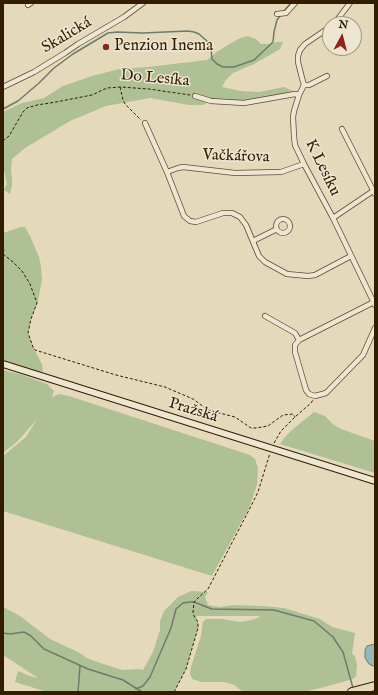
<!DOCTYPE html>
<meta charset="utf-8">
<style>
body{margin:0}
#map{position:relative;width:378px;height:695px;overflow:hidden;background:#e4d9bb;font-family:"IM FELL English",serif}
canvas{display:block}
.frame{position:absolute;inset:0;border:4px solid #321d00;pointer-events:none}
.north{position:absolute;left:322px;top:16px;width:40px;height:40px;box-sizing:border-box;background:#ede6d3;border:1px solid #a2967f;border-radius:50%;rotate:7deg;font-size:11px;font-weight:700;line-height:16px;text-align:center;color:#321d00}
.north::after{content:'';display:block;margin:auto;width:14px;height:18px;background:#8f2418;clip-path:polygon(50% 0,100% 100%,50% 72%,0 100%)}
</style>
<div id="map">
<canvas width="378" height="695"></canvas>
<div class="frame"></div>
<div class="north">N</div>
</div>
<script>
const c = document.querySelector('canvas').getContext('2d');
c.lineJoin = 'round';
function fill(path, color) {
  c.fillStyle = color;
  c.fill(path, 'evenodd');
}
function toPath(rows) {
  const path = new Path2D();
  for (const r of rows) {
    if (r.length === 3) {
      path.moveTo(r[0] + r[2], r[1]);
      path.arc(r[0], r[1], r[2], 0, 2 * Math.PI);
      continue;
    }
    path.moveTo(r[0], r[1]);
    for (let i = 2; i < r.length; i += 2) path.lineTo(r[i], r[i + 1]);
  }
  return path;
}
function trace(path, color, width, dash) {
  c.strokeStyle = color;
  c.lineWidth = width;
  c.lineCap = dash ? 'butt' : 'round';
  c.setLineDash(dash || []);
  c.stroke(path);
}
function drawText(font, color, halo, rows, align = 'center') {
  c.font = font + ' "IM FELL English",serif';
  c.lineWidth = 3;
  c.setLineDash([]);
  c.textBaseline = 'middle';
  c.strokeStyle = halo;
  c.fillStyle = color;
  for (const [text, x, y, turn = 0] of rows) {
    c.save();
    c.translate(x, y);
    c.rotate((+turn || 0) * Math.PI / 180);
    c.textAlign = isNaN(turn) ? turn : align;
    if (halo) c.strokeText(text, 0, 0);
    c.fillText(text, 0, 0);
    c.restore();
  }
}
fill(toPath([
 [247,36,256,39,261,44,271,44,276,42,283,42,280,49,254,64,233,73,225,81,222,87,241,91,259,92,284,87,293,91,282,97,244,103,211,101,203,105,189,105,150,98,106,106,70,121,25,148,12,159,11,172,12,177,12,185,10,194,4,190,7,184,5,174,3,169,3,112,22,103,44,98,63,86,92,76,119,69,148,67,207,60,218,51,238,39],
 [21,227,25,227,30,236,39,257,41,266,42,280,38,301,31,319,28,333,33,347,42,364,43,370,42,373,3,360,3,233],
 [3,370,23,375,47,384,54,391,52,397,59,394,69,396,250,455,255,459,258,468,257,485,249,508,212,576,3,511,3,456,26,437,37,419,17,442,3,453],
 [314,412,325,416,334,425,341,429,375,441,375,473,280,444,285,437,292,430],
 [191,591,208,592,205,597,208,605,219,607,234,605,262,606,284,608,320,619,332,627,355,633,352,654,355,656,357,665,356,676,353,679,343,682,305,692,243,692,234,685,224,682,201,682,192,679,190,674,191,667,201,636,202,627,203,622,206,619,223,619,240,622,252,620,260,617,257,616,198,616,196,617,198,622,198,628,186,669,174,692,47,692,15,682,18,671,30,676,38,678,3,655,3,607,20,616,50,639,78,652,87,658,100,663,123,670,139,669,143,670,153,652,160,630,160,621,164,611,178,597]
]), '#afc094');
const water = toPath([
 [375,644,375,666,373,666,369,664,365,658,365,650,367,646,375,644]
]);
fill(water, '#96b9b6');
trace(water, '#6e7b6d', 1);
trace(toPath([
 [284,11,291,3],
 [3,109,18,101,39,83,54,68,73,54,108,33,117,32,143,33,188,31,194,32,199,34,207,41,211,49,212,59,217,64,223,67,234,67,254,60,273,42,274,32,277,20,280,16],
 [3,633,10,634,24,632,31,636,44,649,88,669,123,680,142,692],
 [136,689,143,686,150,677,171,628,176,609,183,603,190,602,194,602,212,609,274,610,314,621,333,637,343,652,353,688],
 [78,692,80,666]
]), '#6e7b6d', 1.5);
const minor = toPath([
 [28,5,31,3],
 [277,14,286,13,295,3],
 [334,24,350,3],
 [330,27,305,44,300,50,298,56,298,62,302,78,304,85,299,95,294,111,293,117,294,137,295,145,304,164,333,218,375,305],
 [304,85,309,85,327,76],
 [3,87,34,72,65,53,78,44,124,17,143,3],
 [195,96,211,101,244,103,295,94,299,95],
 [145,123,167,172,184,216,190,221,196,222,223,213,232,213,240,217,246,225,259,256,265,262,287,274,308,276,315,275,351,256],
 [342,129,375,194],
 [167,172,178,168,183,167,235,173,281,172,304,164],
 [333,218,373,191],
 [283,226,7],
 [253,241,277,229],
 [374,302,299,340,295,345,295,352,306,390,309,394,315,396,326,393,363,355,375,328],
 [265,316,295,333,299,340]
]);
const secondary = toPath([
 [3,364,375,481]
]);
const motorway = toPath([
 [352,692,375,686]
]);
trace(minor, '#5e4c2f', 6);
trace(secondary, '#321d00', 8);
trace(motorway, '#321d00', 10);
trace(toPath([
 [120,87,123,100,125,104,141,120],
 [3,141,9,136,23,112,27,108,37,105,56,102,92,95,107,88,120,87,149,89,190,95],
 [3,248,4,250,3,253],
 [3,254,13,262,22,271,30,284,37,303,31,319,28,333,33,347,35,350,116,375,165,387,193,399,208,410,235,417,251,428,256,428,268,426,283,415,293,414,295,417],
 [274,443,281,431,295,417,311,403,313,400],
 [174,692,186,669,198,628,198,622,194,616,193,612,194,602,199,597,208,589,250,508,258,492,270,453]
]), '#321d00', 1, [3, 2]);
trace(minor, '#ede6d3', 4.5);
trace(secondary, '#ede6d3', 6);
trace(motorway, '#e4d9bb', 8);
for (const [x, y, r, color] of [
 [106,47,4,"#8f2418"]
]) {
  const dot = new Path2D();
  dot.arc(x, y, r, 0, 2 * Math.PI);
  c.fillStyle = color;
  c.fill(dot);
  trace(dot, '#ede6d3', 1.5);
}
drawText('16px', '#321d00', '#ede6d3', [
 ["Skalická",67,36,-31],
 ["Do Lesíka",155,79,5],
 ["Vačkářova",236,157,2],
 ["K Lesíku",322,168,64],
 ["Pražská",193,411,17]
]);
drawText('16px', '#321d00', '#ede6d3', [
 ["Penzion Inema",114,47]
], 'left');
</script>
